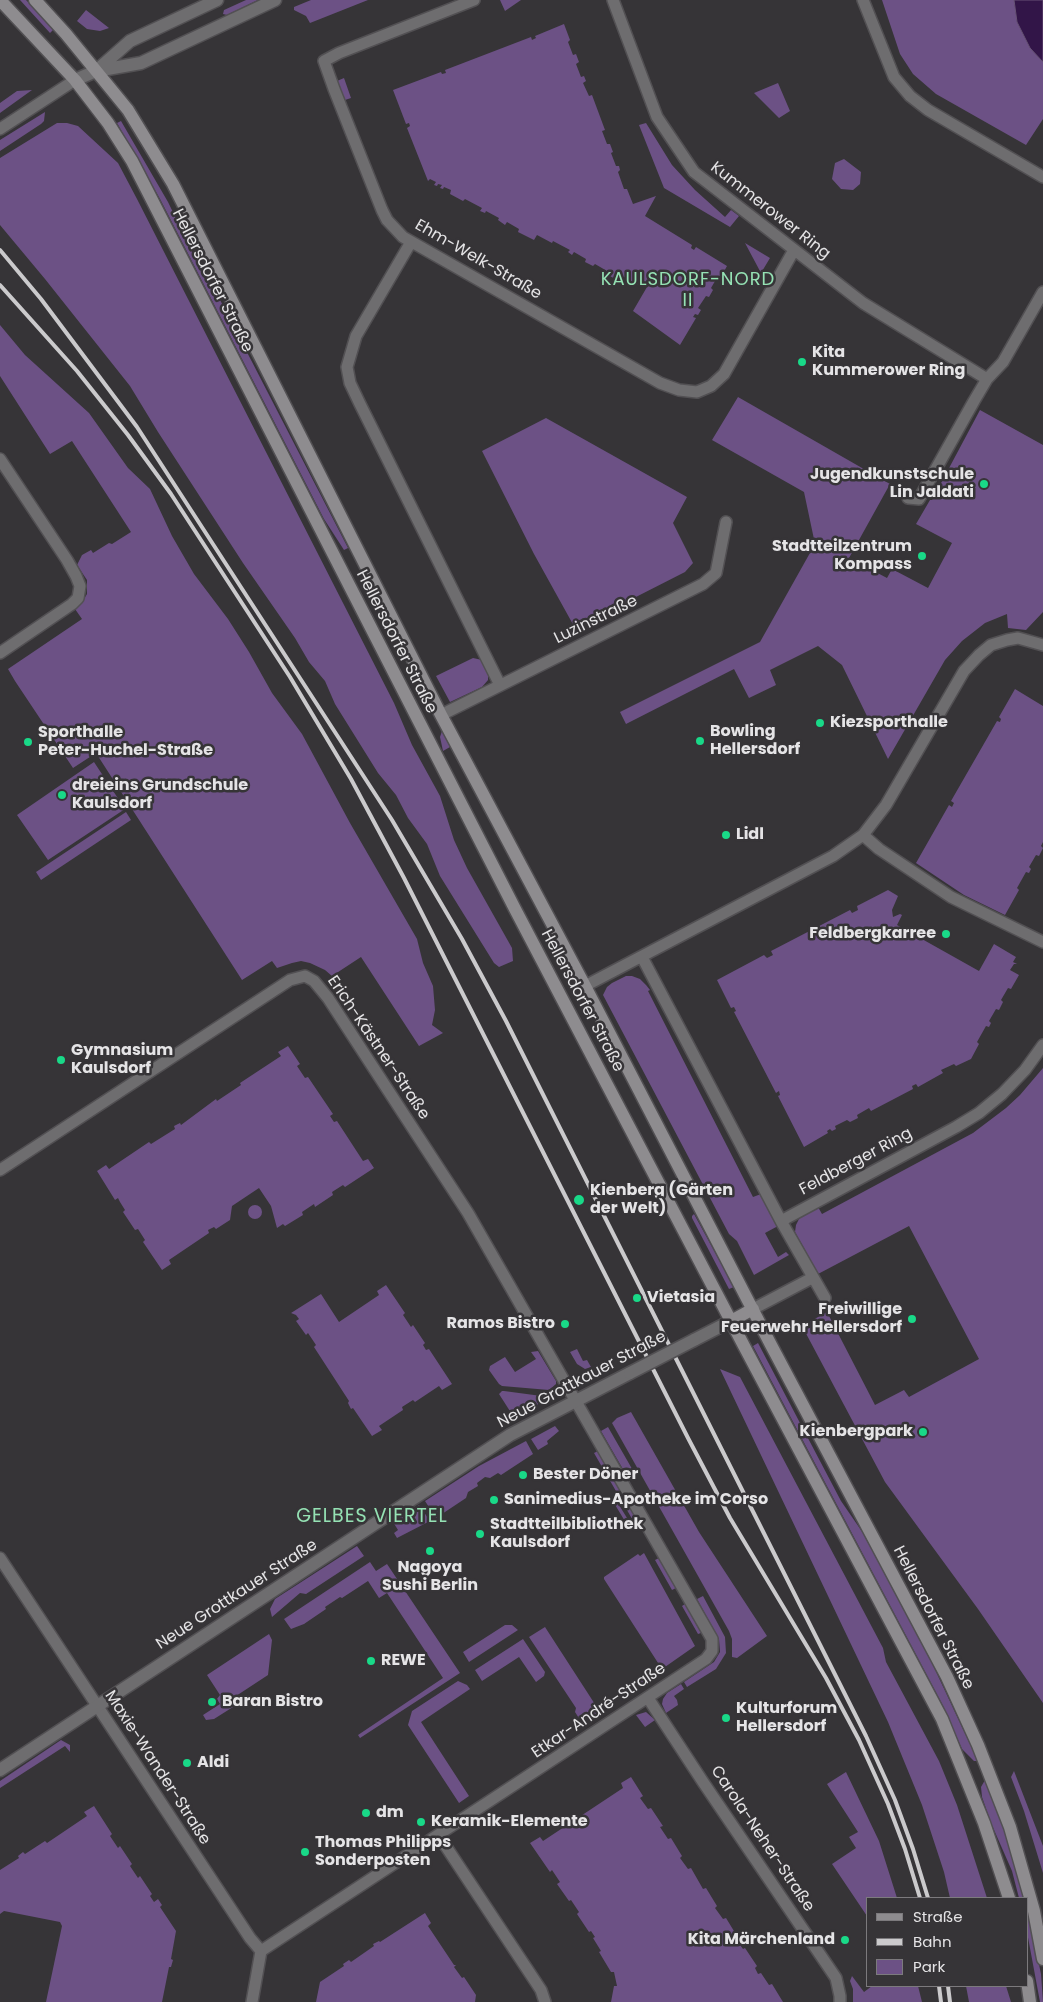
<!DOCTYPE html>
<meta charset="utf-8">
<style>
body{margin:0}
#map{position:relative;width:1043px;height:2002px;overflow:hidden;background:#363437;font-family:Poppins,sans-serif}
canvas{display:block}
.legend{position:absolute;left:866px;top:1897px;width:162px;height:90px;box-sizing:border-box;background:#363437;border:1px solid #7c7a7d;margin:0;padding:6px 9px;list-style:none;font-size:15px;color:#e5e4e6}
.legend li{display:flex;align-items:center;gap:10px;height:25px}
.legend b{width:25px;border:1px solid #7c7a7d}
</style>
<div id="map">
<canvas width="1043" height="2002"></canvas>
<ul class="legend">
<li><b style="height:6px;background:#8e8c8f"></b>Straße</li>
<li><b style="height:6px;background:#cbcacc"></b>Bahn</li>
<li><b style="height:14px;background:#6c5185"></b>Park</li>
</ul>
</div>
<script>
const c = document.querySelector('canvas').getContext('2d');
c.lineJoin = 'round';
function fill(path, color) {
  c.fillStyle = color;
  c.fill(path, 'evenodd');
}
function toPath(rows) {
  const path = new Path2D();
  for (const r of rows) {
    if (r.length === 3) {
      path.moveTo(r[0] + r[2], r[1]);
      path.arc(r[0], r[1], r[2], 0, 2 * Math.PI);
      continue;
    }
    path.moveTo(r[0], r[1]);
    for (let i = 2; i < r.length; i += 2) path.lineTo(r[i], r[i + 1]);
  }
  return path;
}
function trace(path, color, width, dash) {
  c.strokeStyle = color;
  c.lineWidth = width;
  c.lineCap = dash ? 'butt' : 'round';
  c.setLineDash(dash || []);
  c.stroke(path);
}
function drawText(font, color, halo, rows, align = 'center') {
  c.font = font + ' Poppins,sans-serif';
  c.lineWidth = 5;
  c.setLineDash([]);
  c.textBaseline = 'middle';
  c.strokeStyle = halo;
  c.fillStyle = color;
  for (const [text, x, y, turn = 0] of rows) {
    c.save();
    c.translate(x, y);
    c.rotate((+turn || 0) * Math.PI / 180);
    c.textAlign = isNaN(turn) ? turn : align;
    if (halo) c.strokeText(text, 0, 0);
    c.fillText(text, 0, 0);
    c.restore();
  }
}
fill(toPath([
 [20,0,26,0,54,29,50,33],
 [246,0,258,0,227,15,223,14,224,10],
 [311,0,368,0,310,23,306,16,294,10,294,7],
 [500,0,521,0,505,11],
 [882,0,1014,0,1017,22,1030,48,1043,62,1043,119,1026,145,936,94,913,74,900,54],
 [86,10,109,28,100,31,87,29,77,21],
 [564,24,570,40,568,42,573,55,576,54,579,62,576,64,581,77,584,76,586,81,583,83,589,96,592,95,605,130,602,131,607,144,610,144,613,152,611,153,616,166,619,166,620,170,618,172,624,189,627,189,633,204,656,196,645,216,692,245,691,248,694,250,696,247,727,266,721,277,718,276,711,288,713,290,709,297,706,296,698,308,701,310,698,315,695,314,693,317,696,318,680,345,633,311,647,287,640,283,639,285,637,284,638,282,634,280,633,282,624,277,621,282,606,274,607,271,595,264,593,266,585,262,586,259,574,252,572,255,568,252,570,250,553,241,552,243,537,235,534,240,518,232,519,229,507,222,505,225,498,220,499,218,486,211,485,213,480,211,482,208,465,199,463,201,450,194,451,190,444,187,443,189,440,188,442,185,438,184,437,186,434,185,436,182,430,179,428,181,407,128,410,126,409,123,406,124,393,90,441,72,442,74,446,73,445,70,531,37,532,40,536,38,535,36],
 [344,78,351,98,345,100,337,81],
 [778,83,790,111,779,118,754,93],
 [32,90,0,113,0,103,17,91],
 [45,112,44,121,41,124,0,151,0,140],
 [121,121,168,202,198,264,218,296,348,548,344,550,324,519,160,199,117,123],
 [57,123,67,123,78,126,118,163,137,199,394,703,412,745,440,796,454,840,467,868,512,948,513,961,499,967,494,963,440,876,427,844,408,818,396,795,378,773,335,704,325,681,309,662,295,638,243,563,158,432,130,386,45,279,0,225,0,158],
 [646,123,672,165,695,190,725,217,731,210,739,216,730,227,664,188,639,125],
 [844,159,861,172,860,184,853,190,841,189,832,179,835,163],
 [745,243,770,258,761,273],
 [0,325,25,355,89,413,128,468,150,489,172,536,194,574,228,619,249,652,272,693,302,734,350,823,417,939,423,963,433,986,435,1010,432,1025,443,1033,419,1046,361,957,332,976,325,970,310,963,301,961,292,963,277,968,272,961,242,980,96,753,73,768,15,681,8,669,82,619,75,609,81,604,87,594,87,580,77,565,82,555,91,550,93,553,109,543,112,544,131,532,72,441,50,454,0,376],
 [738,397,890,484,849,558,887,578,892,569,928,588,952,543,916,524,930,500,932,500,980,410,1043,445,1043,612,1026,630,1008,628,1007,614,985,623,962,641,945,660,888,759,842,665,818,646,770,670,776,685,749,698,734,669,626,724,620,712,760,642,815,544,804,492,712,440],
 [546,418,687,497,673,523,693,563,685,572,575,628,534,554,482,451],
 [473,658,482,660,488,672,488,680,482,687,450,702,436,676],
 [1015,689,1043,706,1043,842,1041,846,1043,848,1039,856,1036,855,1029,867,1031,869,1029,873,1026,872,1017,888,1019,890,1005,915,964,895,916,863,949,805,952,807,954,803,951,801,997,721,1000,722,1001,719,999,717],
 [442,731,450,747,443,751,440,737],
 [94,762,125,809,48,860,17,815],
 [126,812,131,820,41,880,36,872],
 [888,890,898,896,892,910,893,917,900,914,902,915,897,925,979,971,994,944,1016,957,1013,962,1017,964,1014,964,1010,970,1019,975,1011,989,1008,988,1001,1000,1003,1002,999,1010,996,1009,989,1021,991,1023,989,1027,986,1026,977,1042,979,1044,971,1059,956,1066,954,1064,941,1070,943,1073,918,1087,916,1084,912,1086,913,1089,871,1111,869,1108,857,1115,858,1118,850,1122,847,1120,835,1126,836,1129,832,1131,830,1129,827,1131,828,1133,804,1147,778,1096,780,1095,779,1091,776,1093,734,1012,736,1011,734,1007,731,1008,717,980,764,955,767,958,773,955,771,951,850,910,852,913,858,910,857,906],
 [626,976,632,976,640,979,646,985,650,990,648,991,753,1197,761,1194,778,1226,765,1233,778,1257,786,1252,789,1255,754,1275,737,1241,729,1234,603,995,607,987,612,983],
 [288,1046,300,1064,297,1066,305,1078,308,1077,333,1114,330,1116,334,1122,337,1121,363,1161,368,1159,374,1168,345,1187,343,1185,332,1192,333,1195,315,1207,314,1204,302,1212,303,1215,285,1226,283,1224,277,1228,271,1206,259,1188,232,1206,230,1220,216,1229,214,1227,208,1230,209,1233,169,1260,171,1264,162,1270,143,1242,145,1240,138,1229,135,1230,123,1212,125,1210,120,1202,118,1198,115,1200,97,1171,106,1165,109,1169,149,1142,151,1144,175,1129,174,1126,180,1123,181,1125,216,1099,217,1101,241,1085,240,1083,281,1056,278,1052],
 [1043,1068,1043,1703,978,1609,885,1482,802,1326,827,1312,875,1405,904,1390,909,1397,979,1359,909,1226,818,1274,795,1232,796,1225,800,1217,818,1207,822,1214,973,1133,1006,1108,1020,1095],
 [255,1212,7],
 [694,1214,734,1287,729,1289,692,1218,692,1216],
 [386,1285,405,1313,403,1315,411,1327,413,1325,425,1343,423,1345,426,1350,429,1349,452,1384,442,1390,439,1386,415,1402,413,1400,402,1407,403,1410,379,1426,382,1430,372,1436,353,1408,351,1409,348,1403,349,1401,314,1347,316,1345,308,1333,306,1335,296,1321,299,1319,296,1315,291,1313,321,1294,339,1322,379,1295,377,1291],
 [758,1343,841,1501,863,1533,931,1661,978,1761,974,1761,962,1749,941,1702,753,1346],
 [577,1349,583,1361,587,1360,591,1367,585,1369,577,1364,570,1352],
 [538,1351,556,1381,556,1384,549,1390,502,1386,499,1384,489,1370,490,1366,505,1357,515,1372,536,1359,531,1352],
 [720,1369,740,1377,883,1648,886,1662,939,1761,957,1805,987,1898,950,1898,944,1872,922,1805,888,1722],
 [502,1391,504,1391,549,1397,515,1419,499,1394],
 [631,1412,699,1532,767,1636,737,1658,732,1657,732,1639,729,1631,612,1423,617,1418],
 [555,1426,559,1431,547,1441,548,1444,538,1450,531,1439],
 [608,1427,635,1474,628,1478,601,1431],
 [526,1441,533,1454,501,1475,498,1473,490,1478,485,1477,477,1483,478,1486,468,1492,466,1498,436,1518,425,1501,479,1466],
 [598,1451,638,1522,635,1524,594,1453],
 [614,1497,632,1526,629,1528,611,1498],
 [419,1505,430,1521,397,1538,394,1533,398,1530,393,1522],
 [357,1546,364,1556,306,1594,300,1593,272,1617,270,1609,275,1599],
 [644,1553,695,1646,622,1697,619,1693,660,1666,604,1579,604,1577,638,1554,640,1556],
 [659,1558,676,1588,672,1590,655,1560],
 [370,1562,376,1571,387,1564,460,1673,360,1738,358,1735,443,1678,387,1593,379,1598,368,1581,342,1598,340,1597,325,1607,326,1609,304,1624,291,1629,284,1619],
 [703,1596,725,1637,726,1653,716,1669,687,1687,684,1682,714,1662,720,1652,719,1639,697,1599],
 [685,1604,701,1633,698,1634,682,1606],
 [505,1625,512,1625,518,1630,469,1662,463,1652],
 [545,1627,600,1712,582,1723,575,1712,576,1708,529,1637],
 [269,1634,272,1640,268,1675,236,1696,233,1707,214,1719,206,1720,203,1715,220,1704,217,1699,220,1695,207,1675],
 [523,1639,545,1672,544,1676,536,1682,519,1657,482,1681,475,1670],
 [458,1681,467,1685,470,1689,421,1722,469,1796,459,1803,408,1725,412,1711],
 [681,1684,684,1689,674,1696,677,1700,678,1705,666,1713,662,1704,663,1699,667,1693],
 [646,1712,655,1720,645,1727,636,1715],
 [61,1740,70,1745,70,1752,65,1746,0,1788,0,1781],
 [1014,1771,1043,1846,1043,1873,1024,1811,1011,1777],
 [846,1772,879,1841,897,1898,867,1898,867,1916,832,1864,856,1848,849,1837,858,1832,827,1784],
 [631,1777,643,1796,640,1798,648,1809,651,1808,663,1826,660,1827,668,1839,671,1838,682,1856,680,1858,688,1869,691,1868,703,1889,706,1888,717,1906,715,1908,723,1919,726,1918,737,1936,735,1938,743,1949,745,1948,757,1966,755,1968,758,1974,761,1973,769,1985,772,1984,783,2002,611,2002,614,1986,617,1986,614,1972,611,1972,599,1952,601,1951,593,1938,595,1937,591,1931,589,1932,577,1914,579,1912,571,1900,569,1901,557,1884,560,1882,552,1870,550,1872,530,1843,540,1837,543,1841,623,1788,621,1783],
 [985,1780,1007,1836,1025,1898,1019,1898,1012,1871,991,1823,982,1797,981,1787],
 [94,1806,112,1834,110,1836,118,1848,120,1846,132,1864,130,1866,138,1878,140,1876,152,1894,150,1896,154,1902,158,1899,162,1905,160,1907,176,1931,171,1959,173,1960,171,1967,169,1967,162,2002,46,2002,62,1926,60,1922,4,1911,0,1914,0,1870,19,1858,18,1856,23,1852,25,1854,45,1841,47,1843,87,1816,84,1812],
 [1027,1907,1041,1974,1043,2002,1040,2002,1027,1932],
 [425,1913,431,1923,428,1926,454,1965,456,1965,454,1967,462,1978,464,1977,476,1995,475,2002,316,2002,320,1982,344,1966,343,1964,349,1960,351,1962,374,1946,373,1944,379,1941,380,1942],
 [852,1976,864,1992,872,1986,918,1986,922,2002,853,2002,853,1989,850,1981],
 [966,1986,1006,1986,1011,2002,969,2002]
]), '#6c5185');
const water = toPath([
 [1014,0,1043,0,1043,62,1030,48,1017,22,1014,0]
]);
fill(water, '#321548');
trace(water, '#685377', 1);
const minor = toPath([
 [474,0,339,53,324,61,334,89,382,210,387,220,403,237,660,383,679,390,697,392,711,386,724,374,794,250],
 [613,0,657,117,694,172,863,303,987,379],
 [863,0,894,77,910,96,928,110,1043,177],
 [0,129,75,80],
 [411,242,356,336,347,367,350,383,360,404,500,685],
 [0,459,67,560,76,576,80,586,78,598,72,604,0,653],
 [908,498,919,499,974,401,987,379,1003,362,1043,292],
 [441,715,703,584,716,573,726,522],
 [863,835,879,849,951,897,1043,942],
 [642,957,781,1221,825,1298],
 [585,986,833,856,863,835,886,805,964,671,979,655,991,645,1007,640,1018,638,1043,645],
 [0,1170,290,980,305,976,314,981,328,998,468,1213,712,1639,712,1651,706,1659,261,1951],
 [781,1221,956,1127,979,1113,1002,1094,1025,1070,1043,1045],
 [753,1309,812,1278],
 [0,1558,250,1938,261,1951],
 [648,1698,703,1782,836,1978,840,1996,840,2002],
 [439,1836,541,1990,545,2002],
 [252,2002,261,1951]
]);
const tertiary = toPath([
 [96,71,130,41,217,0],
 [75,80,96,71,141,63,275,0],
 [694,1340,731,1321],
 [0,1770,510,1435,630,1373]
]);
const secondary = toPath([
 [0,0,75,80,108,123,132,161,515,909,744,1346,942,1719,984,1823,1009,1898],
 [35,0,66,34,128,110,173,184,441,715,585,986,771,1345,947,1677,978,1745,1010,1827,1034,1911,1043,1959],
 [731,1321,753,1309],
 [1027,1981,1030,2002]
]);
trace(minor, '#525053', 14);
trace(tertiary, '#525053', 15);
trace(secondary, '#525053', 15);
trace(minor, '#6e6d6f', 11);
trace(tertiary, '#6e6d6f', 12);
trace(secondary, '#8e8c8f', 12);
trace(toPath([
 [0,250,41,299,137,427,392,820,462,939,506,1021,866,1736,895,1800,913,1849,928,1898],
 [0,285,77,371,128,435,171,494,290,677,351,779,404,878,688,1438,730,1518,826,1678,859,1740,888,1804,905,1849,920,1898],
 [939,1986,941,2002],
 [948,1986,950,2002]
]), '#cbcacc', 4);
const tertiaryBridge = toPath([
 [630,1373,694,1340]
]);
trace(tertiaryBridge, '#525053', 15, []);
trace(tertiaryBridge, '#6e6d6f', 12);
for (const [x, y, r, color] of [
 [802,362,5,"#19d988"],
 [984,484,5,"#19d988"],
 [922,556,5,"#19d988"],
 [820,723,5,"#19d988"],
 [700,741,5,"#19d988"],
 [28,742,5,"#19d988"],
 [62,795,5,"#19d988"],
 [726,835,5,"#19d988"],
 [946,934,5,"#19d988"],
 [61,1060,5,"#19d988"],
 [579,1200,6,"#19d988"],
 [637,1298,5,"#19d988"],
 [912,1319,5,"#19d988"],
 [565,1324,5,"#19d988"],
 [923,1432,5,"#19d988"],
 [523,1475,5,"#19d988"],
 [494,1500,5,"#19d988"],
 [480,1534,5,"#19d988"],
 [430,1551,5,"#19d988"],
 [371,1661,5,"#19d988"],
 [212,1702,5,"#19d988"],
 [726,1718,5,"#19d988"],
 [187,1763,5,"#19d988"],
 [366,1813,5,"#19d988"],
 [421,1822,5,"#19d988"],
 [305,1852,5,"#19d988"],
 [845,1940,5,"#19d988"]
]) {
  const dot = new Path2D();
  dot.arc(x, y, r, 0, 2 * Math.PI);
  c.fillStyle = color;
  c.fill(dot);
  trace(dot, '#363437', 2);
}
drawText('16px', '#e5e4e6', '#363437', [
 ["Kummerower Ring",770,211,38],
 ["Ehm-Welk-Straße",478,260,30],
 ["Hellersdorfer Straße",212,281,63],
 ["Luzinstraße",596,620,-26],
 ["Hellersdorfer Straße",396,642,63],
 ["Hellersdorfer Straße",582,1001,62],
 ["Erich-Kästner-Straße",378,1048,56],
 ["Feldberger Ring",856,1162,-28],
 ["Neue Grottkauer Straße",582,1380,-28],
 ["Neue Grottkauer Straße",237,1595,-33],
 ["Hellersdorfer Straße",933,1618,63],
 ["Etkar-André-Straße",599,1711,-34],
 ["Maxie-Wander-Straße",157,1768,57],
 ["Carola-Neher-Straße",762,1839,56]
]);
drawText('bold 16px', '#e5e4e6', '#363437', [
 ["Kita",812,353],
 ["Kummerower Ring",812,371],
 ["Jugendkunstschule",974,475,"right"],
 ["Lin Jaldati",974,493,"right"],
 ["Stadtteilzentrum",912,547,"right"],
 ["Kompass",912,565,"right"],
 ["Kiezsporthalle",830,723],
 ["Bowling",710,732],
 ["Hellersdorf",710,750],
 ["Sporthalle",38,733],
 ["Peter-Huchel-Straße",38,751],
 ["dreieins Grundschule",72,786],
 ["Kaulsdorf",72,804],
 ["Lidl",736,835],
 ["Feldbergkarree",936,934,"right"],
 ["Gymnasium",71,1051],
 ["Kaulsdorf",71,1069],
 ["Kienberg (Gärten",590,1191],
 ["der Welt)",590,1209],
 ["Vietasia",647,1298],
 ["Freiwillige",902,1310,"right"],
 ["Feuerwehr Hellersdorf",902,1328,"right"],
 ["Ramos Bistro",555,1324,"right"],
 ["Kienbergpark",913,1432,"right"],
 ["Bester Döner",533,1475],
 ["Sanimedius-Apotheke im Corso",504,1500],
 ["Stadtteilbibliothek",490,1525],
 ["Kaulsdorf",490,1543],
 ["Nagoya",430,1568,"center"],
 ["Sushi Berlin",430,1586,"center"],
 ["REWE",381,1661],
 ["Baran Bistro",222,1702],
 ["Kulturforum",736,1709],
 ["Hellersdorf",736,1727],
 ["Aldi",197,1763],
 ["dm",376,1813],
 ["Keramik-Elemente",431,1822],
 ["Thomas Philipps",315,1843],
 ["Sonderposten",315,1861],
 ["Kita Märchenland",835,1940,"right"]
], 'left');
c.letterSpacing = '1px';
drawText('18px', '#95e2b4', '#363437', [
 ["KAULSDORF-NORD",688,280],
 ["II",688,301]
]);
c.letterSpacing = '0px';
c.letterSpacing = '1px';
drawText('19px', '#95e2b4', '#363437', [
 ["GELBES VIERTEL",372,1517]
]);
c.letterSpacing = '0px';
</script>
